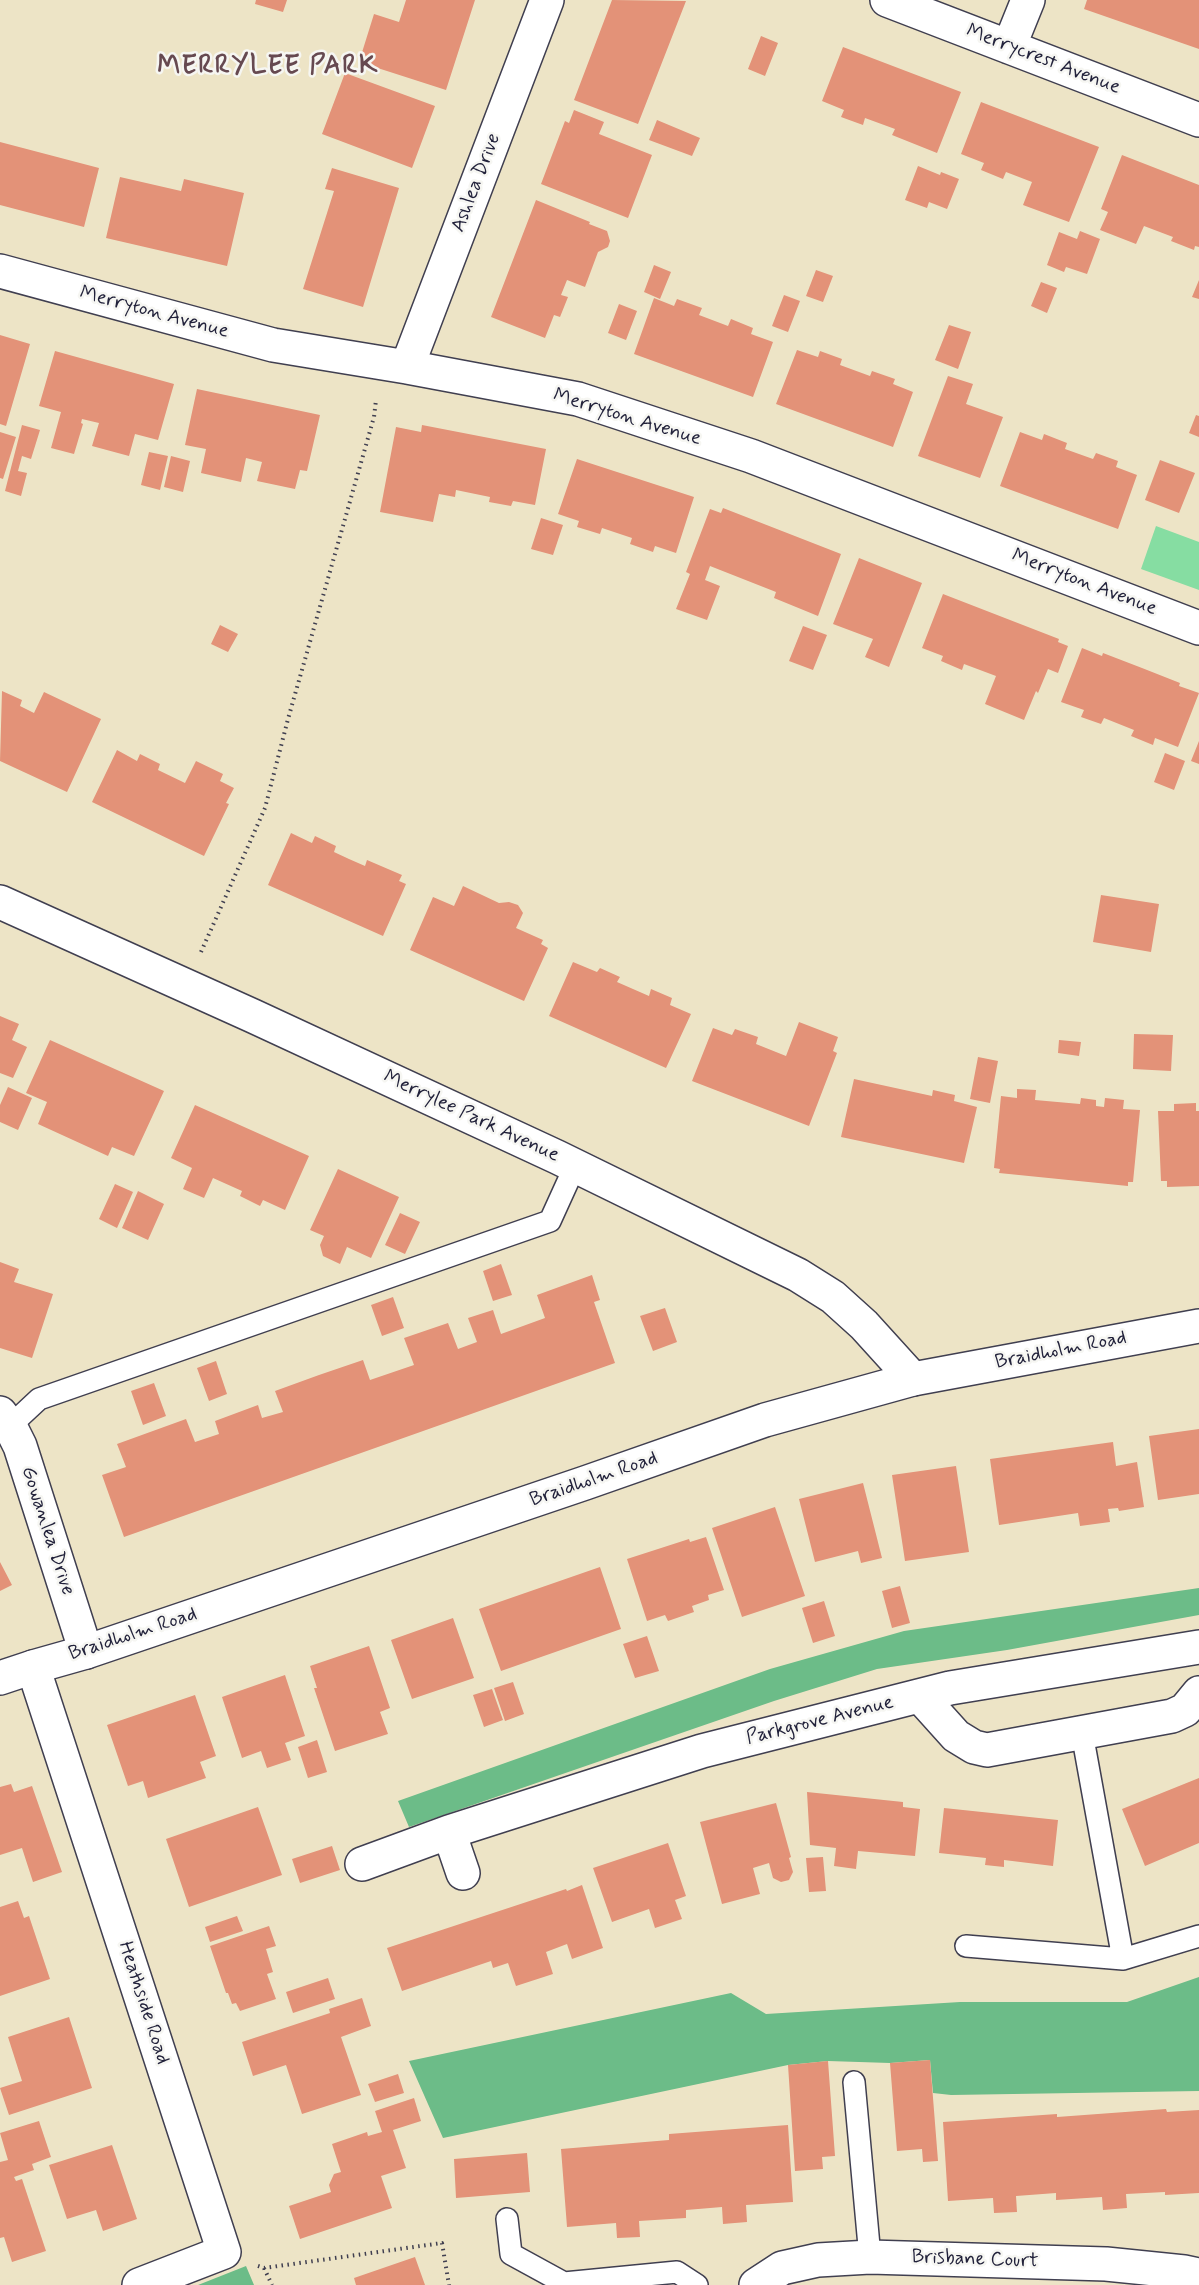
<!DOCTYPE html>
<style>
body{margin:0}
canvas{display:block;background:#ede4c6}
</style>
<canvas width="1199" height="2285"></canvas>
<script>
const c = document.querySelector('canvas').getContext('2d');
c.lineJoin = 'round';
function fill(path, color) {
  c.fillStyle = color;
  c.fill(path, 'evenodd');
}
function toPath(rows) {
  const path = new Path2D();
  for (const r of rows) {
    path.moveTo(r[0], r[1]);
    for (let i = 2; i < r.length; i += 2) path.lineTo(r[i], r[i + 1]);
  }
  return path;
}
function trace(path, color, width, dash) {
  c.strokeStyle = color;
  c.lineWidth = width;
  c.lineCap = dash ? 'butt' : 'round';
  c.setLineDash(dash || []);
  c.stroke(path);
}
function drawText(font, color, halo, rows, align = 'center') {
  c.font = font + ' Mynerve,sans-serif';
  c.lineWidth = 5;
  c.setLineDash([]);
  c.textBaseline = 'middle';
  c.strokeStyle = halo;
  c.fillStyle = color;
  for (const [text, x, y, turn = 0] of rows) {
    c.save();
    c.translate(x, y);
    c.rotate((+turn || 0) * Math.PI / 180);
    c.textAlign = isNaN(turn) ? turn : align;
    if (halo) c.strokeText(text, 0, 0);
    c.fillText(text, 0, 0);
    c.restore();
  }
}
fill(toPath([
 [1156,526,1199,542,1199,590,1141,569]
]), '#86dda2');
fill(toPath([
 [1199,1588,1199,1615,1007,1650,877,1669,774,1701,409,1827,398,1801,770,1669,904,1631],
 [1199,1977,1199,2091,951,2095,933,2093,930,2060,890,2063,828,2061,788,2065,443,2138,409,2061,731,1993,766,2014,960,2002,1127,2002],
 [246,2266,254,2285,198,2285]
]), '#6cbc88');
fill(toPath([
 [256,0,287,0,283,12,255,4],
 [406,0,475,0,446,90,359,62,374,14,399,22],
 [612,0,686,1,638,124,574,100],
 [1087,0,1199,0,1199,49,1084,9],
 [761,36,778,43,765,76,748,69],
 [843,47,961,92,937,153,892,135,895,129,865,118,863,125,841,117,844,110,822,101],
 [345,73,435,106,412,168,322,134],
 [981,102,1099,147,1069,222,1023,205,1032,182,1006,172,1003,179,981,170,984,163,961,154],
 [574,110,604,122,599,134,652,155,628,218,541,184,565,121,569,123],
 [657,120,700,138,692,156,649,140],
 [0,142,99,168,84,227,0,205],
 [1122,155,1199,185,1199,247,1195,246,1194,250,1171,241,1173,237,1144,226,1136,244,1100,230,1108,212,1101,209],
 [918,166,940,175,941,172,959,179,947,209,929,202,927,208,905,200],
 [332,168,399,188,363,307,303,289,334,191,325,189],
 [120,177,181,191,184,179,244,193,227,266,106,238],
 [536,200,590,222,589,224,607,231,610,241,608,247,598,252,585,287,567,280,561,295,568,297,560,317,554,315,545,338,491,317],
 [1080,231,1100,239,1087,274,1066,267,1064,272,1047,265,1059,232,1077,239],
 [654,265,671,272,660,299,644,292],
 [816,270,833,276,823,302,806,296],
 [1199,280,1199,299,1192,297],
 [1041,282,1057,288,1047,313,1031,306],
 [784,295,800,301,788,332,772,326],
 [654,298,674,306,677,299,702,308,699,315,728,326,731,319,753,328,751,334,773,342,753,397,634,354],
 [619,304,637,311,626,340,608,333],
 [949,325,971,332,958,369,935,360],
 [0,335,30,344,6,426,0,424],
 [797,350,818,357,820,351,842,359,840,365,870,376,872,371,895,379,893,384,913,392,893,447,776,404],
 [55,351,174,384,158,440,135,434,129,456,92,446,99,423,82,419,81,423,83,424,74,454,51,448,61,412,39,406],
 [948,376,973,384,966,404,1003,417,980,478,918,456],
 [197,389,320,415,307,471,300,470,295,489,257,481,262,462,246,458,241,482,201,473,206,449,185,445],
 [1196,415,1199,416,1199,437,1189,433],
 [22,425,40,430,31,459,22,456,18,471,27,473,21,496,5,491],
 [422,425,546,449,535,505,513,501,511,506,489,502,490,497,456,490,455,497,439,494,433,522,380,512,396,427,421,432],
 [0,432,16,437,3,479,0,478],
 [1020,432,1042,440,1044,434,1067,443,1065,449,1093,459,1096,453,1118,461,1116,467,1137,475,1118,529,1000,486],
 [149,452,168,456,160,490,141,485],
 [171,456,190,461,183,492,164,487],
 [577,459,694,497,676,553,655,546,653,552,630,544,632,538,602,528,600,534,577,527,579,521,558,514],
 [1160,460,1195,473,1179,513,1145,500],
 [723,508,841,554,818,616,774,598,776,592,710,566,705,580,720,586,707,620,676,609,690,574,686,572,710,509,721,513],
 [541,518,563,525,553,555,531,549],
 [859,558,922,583,889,667,865,657,873,639,833,624],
 [943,594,1059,639,1058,642,1068,646,1058,673,1048,669,1038,693,1036,691,1024,720,985,704,996,676,964,664,962,670,941,661,943,656,922,648],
 [220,625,238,634,228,652,211,644],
 [803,626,827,635,813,670,789,661],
 [1082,648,1102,656,1103,653,1142,668,1180,683,1179,686,1199,693,1178,747,1155,738,1153,745,1131,736,1134,730,1104,718,1101,724,1081,717,1084,710,1061,702],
 [2,691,22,700,20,706,34,713,44,692,101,719,67,792,0,761],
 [1199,741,1199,764,1191,761],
 [117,750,137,761,140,754,160,764,158,770,185,783,196,761,223,774,220,781,234,788,226,803,229,804,204,856,92,802],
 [1165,753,1185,761,1174,790,1154,782],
 [291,833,312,843,315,836,336,846,334,852,349,859,365,866,367,860,402,875,399,881,406,884,383,936,268,885],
 [463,886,499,903,509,902,518,905,523,913,516,928,543,940,541,944,548,948,524,1001,410,950,433,897,454,906],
 [1101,895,1159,904,1151,952,1093,942],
 [573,962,597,972,600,968,620,977,617,982,649,996,651,989,672,998,670,1005,691,1014,666,1068,549,1016],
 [0,1016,19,1024,12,1040,27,1047,13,1078,0,1073],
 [799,1022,838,1037,833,1051,837,1053,809,1126,692,1081,713,1028,732,1035,735,1029,758,1037,756,1044,786,1056],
 [1134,1034,1173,1035,1171,1071,1133,1069],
 [50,1040,164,1091,134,1156,112,1147,108,1156,38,1124,47,1102,26,1093],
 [1059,1040,1081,1042,1079,1056,1058,1053],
 [978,1057,998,1061,990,1103,970,1099],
 [854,1079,932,1096,933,1090,955,1095,954,1101,977,1107,964,1163,841,1137],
 [8,1087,32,1098,18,1130,0,1122,0,1105],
 [1017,1089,1036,1090,1035,1100,1080,1104,1081,1098,1096,1100,1096,1106,1104,1107,1105,1098,1124,1100,1123,1109,1140,1110,1133,1182,1128,1182,1128,1186,999,1173,1000,1169,994,1168,1001,1096,1017,1098],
 [1196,1103,1196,1111,1199,1111,1199,1186,1167,1187,1167,1181,1161,1181,1158,1111,1174,1111,1174,1104],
 [195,1105,309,1156,285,1210,263,1200,260,1206,240,1196,242,1191,213,1178,204,1198,183,1189,192,1168,171,1158],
 [338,1169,399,1197,371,1258,347,1247,340,1264,323,1256,320,1245,324,1236,310,1230],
 [115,1184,133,1192,117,1228,99,1219],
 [138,1191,164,1204,148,1240,122,1228],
 [400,1213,420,1222,405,1254,385,1245],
 [0,1262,19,1269,14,1282,53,1294,32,1358,0,1348],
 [501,1264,512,1295,493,1301,483,1271],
 [592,1275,600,1300,594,1302,615,1363,124,1537,102,1475,126,1467,117,1444,186,1419,195,1442,219,1434,215,1421,258,1405,262,1418,283,1412,275,1391,319,1375,363,1360,370,1380,414,1365,404,1338,448,1323,458,1349,477,1342,468,1318,493,1310,501,1334,545,1318,537,1295],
 [393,1297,404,1328,382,1336,371,1305],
 [665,1308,677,1342,653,1351,640,1316],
 [216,1361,227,1394,209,1401,197,1368],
 [154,1383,166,1416,143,1425,131,1391],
 [1199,1429,1199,1494,1158,1500,1149,1436],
 [1113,1442,1116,1466,1137,1462,1144,1507,1119,1511,1118,1508,1108,1509,1110,1522,1080,1526,1078,1513,999,1525,990,1459],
 [956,1466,969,1552,905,1561,892,1475],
 [863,1483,882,1558,861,1563,858,1551,815,1562,799,1499],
 [775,1507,805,1596,742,1617,712,1528],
 [706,1537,724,1590,708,1595,709,1600,692,1606,694,1612,668,1621,665,1615,647,1621,627,1559,689,1539,690,1542],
 [0,1562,12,1585,0,1591],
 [600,1567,621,1629,501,1671,479,1609],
 [900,1586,910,1623,892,1628,882,1591],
 [824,1601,835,1636,813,1643,802,1608],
 [453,1618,474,1678,412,1699,391,1640],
 [647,1636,659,1671,635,1678,623,1644],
 [369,1646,390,1708,380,1712,388,1734,335,1751,314,1688,317,1688,310,1666],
 [285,1675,305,1736,285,1743,291,1760,267,1768,261,1751,242,1758,222,1697],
 [513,1682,524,1714,505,1721,494,1688],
 [492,1689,503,1720,484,1727,473,1695],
 [195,1695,216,1756,200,1762,206,1778,148,1798,143,1781,128,1786,107,1725],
 [317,1740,327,1772,308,1778,298,1747],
 [1199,1778,1199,1843,1145,1866,1122,1809],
 [11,1784,14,1792,32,1786,62,1872,33,1882,22,1848,0,1855,0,1787],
 [807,1792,903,1802,903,1807,920,1809,915,1856,858,1851,856,1869,834,1866,836,1848,810,1845],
 [776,1803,791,1857,789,1858,793,1872,789,1880,781,1882,773,1878,769,1863,753,1868,760,1894,722,1904,700,1822],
 [258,1807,282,1875,189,1907,166,1839],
 [944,1808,1058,1820,1053,1866,1004,1860,1004,1867,985,1865,986,1858,939,1853],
 [668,1843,686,1896,675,1900,682,1919,655,1928,649,1909,612,1922,593,1868],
 [332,1846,340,1870,300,1883,292,1859],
 [823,1857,826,1891,809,1892,806,1858],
 [582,1885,603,1948,572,1959,567,1944,546,1952,553,1974,516,1986,508,1963,493,1968,491,1961,402,1991,387,1948,566,1889,567,1891],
 [18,1901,24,1918,29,1916,50,1979,0,1996,0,1907],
 [237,1916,243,1931,210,1942,205,1927],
 [269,1926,276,1946,266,1949,273,1972,267,1974,276,1999,240,2011,236,2003,232,2004,228,1993,226,1993,210,1946],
 [328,1978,335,1999,293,2013,286,1992],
 [362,1998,371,2026,341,2037,361,2095,302,2114,286,2065,253,2076,242,2042,330,2013,329,2009],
 [69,2017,92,2088,9,2115,0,2088,22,2081,8,2037],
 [930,2060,938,2161,923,2162,922,2149,897,2151,890,2063],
 [828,2061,835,2156,822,2157,823,2169,795,2171,788,2065],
 [398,2074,404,2093,375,2102,368,2084],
 [414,2098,421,2121,393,2130,406,2168,381,2176,392,2208,300,2239,289,2206,331,2192,329,2185,334,2174,341,2172,332,2144,367,2132,368,2136,382,2132,375,2111],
 [1166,2109,1167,2112,1199,2110,1199,2193,1165,2195,1165,2192,1126,2194,1127,2208,1103,2210,1102,2197,1056,2200,1056,2193,1016,2196,1017,2212,994,2213,993,2198,948,2201,943,2122,1057,2114,1057,2117],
 [39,2121,51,2157,32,2164,34,2170,14,2177,16,2181,22,2179,46,2251,12,2262,4,2237,0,2238,0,2162,8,2160,0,2133],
 [788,2125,793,2202,746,2205,747,2222,723,2224,722,2207,686,2210,686,2218,639,2221,640,2237,617,2238,616,2223,567,2227,561,2149,669,2140,669,2134],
 [112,2145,137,2219,103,2231,96,2210,67,2219,49,2165],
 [527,2153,530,2192,456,2198,454,2159],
 [415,2257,425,2285,356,2285,354,2278]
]), '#e39278');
const lane = toPath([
 [10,1426,39,1399,550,1221,575,1166],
 [1082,1733,1123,1959,1199,1936],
 [966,1946,1123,1959],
 [854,2082,870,2257],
 [507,2219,511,2254,564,2283,677,2272,697,2285]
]);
const street = toPath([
 [887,0,1199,120],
 [1009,47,1028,0],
 [0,271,273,345,407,367,578,399,751,456,1199,628],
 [407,367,547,0],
 [0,902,253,1016,557,1157,798,1275,833,1297,864,1325,913,1379],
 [0,1413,10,1426,20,1446,86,1652],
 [33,1667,224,2252,139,2285],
 [920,1696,956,1736,974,1747,987,1750,1172,1716,1185,1710,1199,1693],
 [449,1832,463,1873],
 [362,1864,449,1832,702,1751,950,1688,1199,1647],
 [756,2285,782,2268,818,2260,870,2257,1106,2264,1184,2272,1199,2275]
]);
const secondary = toPath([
 [0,1678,33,1667,86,1652,585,1483,765,1420,913,1379,1199,1326]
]);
trace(lane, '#403f50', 24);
trace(street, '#403f50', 36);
trace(secondary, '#403f50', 36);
trace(toPath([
 [201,952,265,808,288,719,374,417,376,400],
 [258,2266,264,2268,442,2243,449,2285],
 [264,2268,272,2285]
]), '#403f50', 4, [1.5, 4.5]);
trace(lane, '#fff', 21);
trace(street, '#fff', 33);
trace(secondary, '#fff', 33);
drawText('20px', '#22223b', '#f6f6f2', [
 ["Merrycrest Avenue",1043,60,21],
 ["Ashlea Drive",477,183,-69],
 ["Merryton Avenue",154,313,15],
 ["Merryton Avenue",627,418,17],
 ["Merryton Avenue",1084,583,21],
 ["Merrylee Park Avenue",471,1117,25],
 ["Braidholm Road",1061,1351,-11],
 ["Braidholm Road",594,1480,-19],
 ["Gowanlea Drive",47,1531,72],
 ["Braidholm Road",133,1635,-18],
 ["Parkgrove Avenue",820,1721,-14],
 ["Heathside Road",143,2003,72],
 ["Brisbane Court",975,2260,2]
]);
c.letterSpacing = '1.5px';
drawText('bold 26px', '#664950', '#f6f6f2', [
 ["MERRYLEE PARK",268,68]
]);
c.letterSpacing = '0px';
</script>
